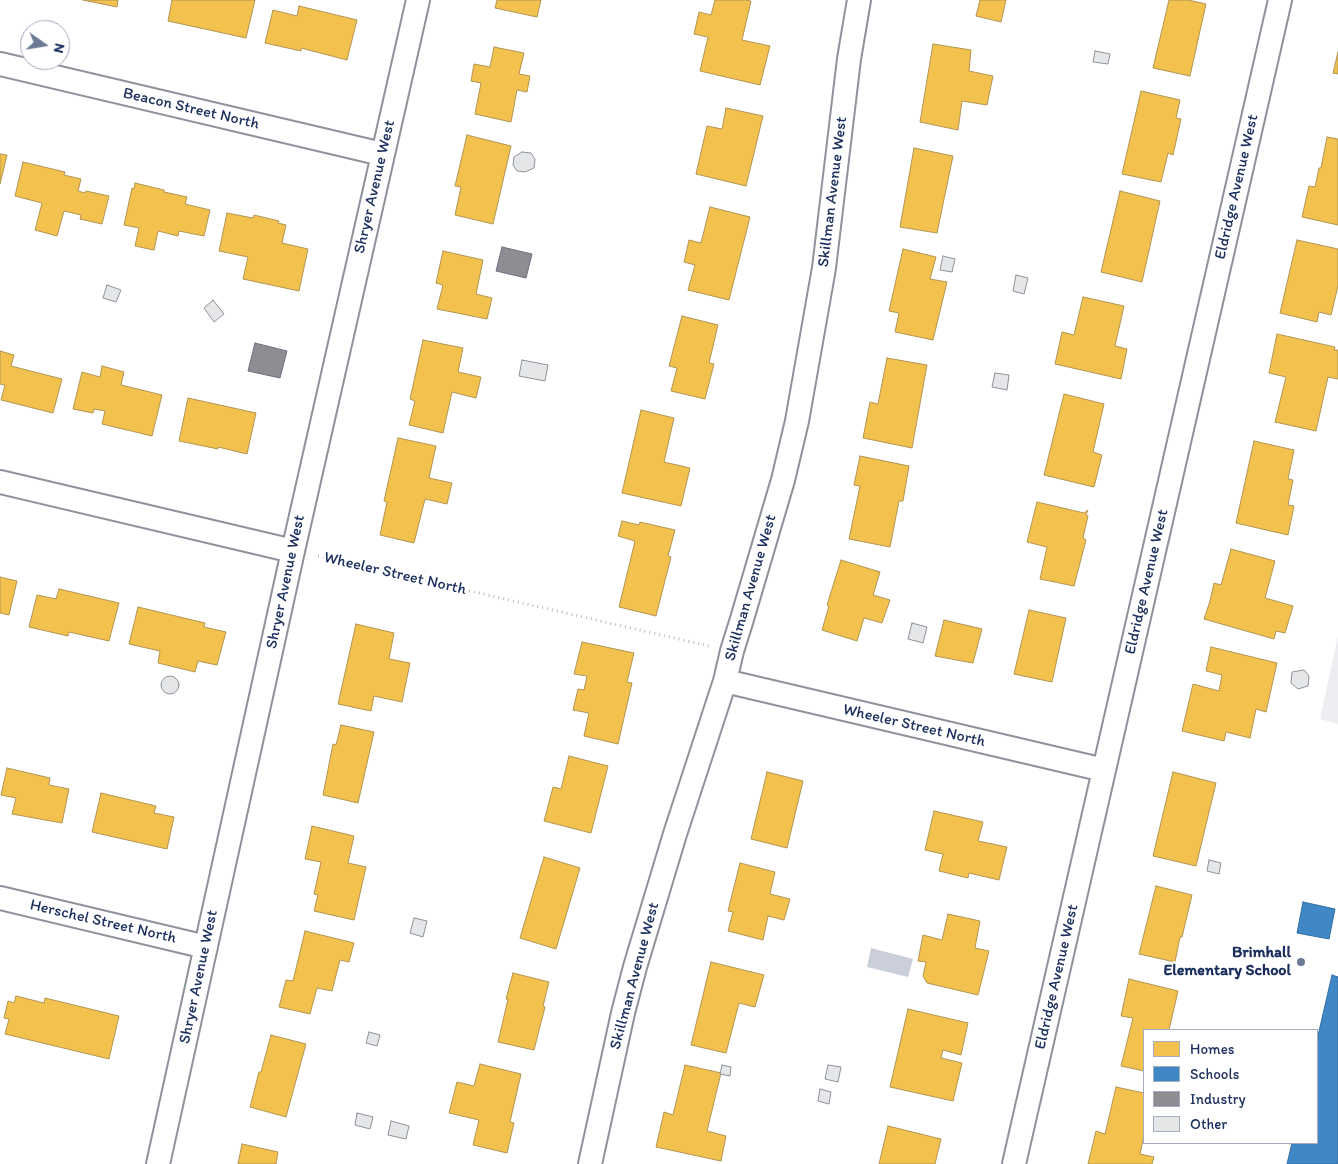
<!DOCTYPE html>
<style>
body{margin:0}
#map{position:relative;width:1338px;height:1164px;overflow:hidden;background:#fff;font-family:Itim,sans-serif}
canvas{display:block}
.legend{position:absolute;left:1143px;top:1029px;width:175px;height:115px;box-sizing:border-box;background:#fff;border:1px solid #a4acbf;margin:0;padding:6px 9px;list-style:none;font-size:15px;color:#1b2f5e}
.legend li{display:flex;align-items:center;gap:10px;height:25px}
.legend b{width:25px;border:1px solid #a4acbf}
.north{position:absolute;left:20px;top:20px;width:50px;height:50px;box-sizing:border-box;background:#fff;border:1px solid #a4acbf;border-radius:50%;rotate:103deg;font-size:14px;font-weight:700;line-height:20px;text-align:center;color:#1b2f5e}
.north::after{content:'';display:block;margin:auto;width:18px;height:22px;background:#6b7896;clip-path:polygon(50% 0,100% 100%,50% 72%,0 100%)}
</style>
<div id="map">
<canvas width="1338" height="1164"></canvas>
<ul class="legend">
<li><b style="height:14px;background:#f2c14e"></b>Homes</li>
<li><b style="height:14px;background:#3f88c5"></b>Schools</li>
<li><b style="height:14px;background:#8d8d92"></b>Industry</li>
<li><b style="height:14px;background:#e5e6e8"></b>Other</li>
</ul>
<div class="north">N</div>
</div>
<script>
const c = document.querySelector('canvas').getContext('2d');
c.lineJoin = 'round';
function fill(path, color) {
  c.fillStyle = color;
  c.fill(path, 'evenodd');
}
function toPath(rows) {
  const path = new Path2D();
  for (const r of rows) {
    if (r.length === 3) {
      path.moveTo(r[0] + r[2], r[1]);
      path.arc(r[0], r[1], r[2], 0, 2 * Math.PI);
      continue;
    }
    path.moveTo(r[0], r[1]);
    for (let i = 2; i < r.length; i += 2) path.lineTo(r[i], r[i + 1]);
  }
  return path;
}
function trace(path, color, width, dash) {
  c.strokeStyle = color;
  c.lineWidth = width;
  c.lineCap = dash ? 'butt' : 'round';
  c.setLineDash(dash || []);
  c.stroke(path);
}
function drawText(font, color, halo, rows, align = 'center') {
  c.font = font + ' Itim,sans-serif';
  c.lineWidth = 5;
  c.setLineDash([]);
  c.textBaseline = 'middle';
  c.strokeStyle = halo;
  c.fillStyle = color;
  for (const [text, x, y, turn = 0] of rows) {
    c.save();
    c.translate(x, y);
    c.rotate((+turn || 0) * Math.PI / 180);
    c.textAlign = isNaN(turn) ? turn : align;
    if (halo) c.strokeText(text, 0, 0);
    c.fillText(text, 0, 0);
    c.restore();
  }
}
fill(toPath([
 [1338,636,1338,724,1320,719]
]), '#edeef2');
fill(toPath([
 [871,948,913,959,908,977,867,967]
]), '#cbcfda');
const homes = toPath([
 [83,0,118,0,117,7,83,0],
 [172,0,255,0,246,38,168,21,172,0],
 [497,0,541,0,537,17,495,8,497,0],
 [715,0,745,0,751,1,742,40,770,46,760,85,700,71,708,37,694,34,699,12,711,15,715,0],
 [980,0,1006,0,1001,22,976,16,980,0],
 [1169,0,1188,0,1206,4,1190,76,1153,68,1169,0],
 [299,6,357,20,347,60,301,48,301,51,265,43,273,10,297,16,299,6],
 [933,44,971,50,969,71,993,76,987,105,962,101,958,130,920,122,933,44],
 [494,47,524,53,519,74,530,76,527,92,517,90,511,122,475,114,481,83,471,81,474,64,490,67,494,47],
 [1338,52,1338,74,1333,73,1338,52],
 [1141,91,1180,100,1176,118,1181,119,1173,155,1168,153,1161,182,1122,174,1141,91],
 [726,108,763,116,746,186,696,174,707,126,722,129,726,108],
 [467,135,511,146,493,224,455,215,461,187,455,186,467,135],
 [1327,137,1338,139,1338,225,1302,217,1309,186,1315,187,1319,168,1321,168,1327,137],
 [914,148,953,156,937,233,900,227,914,148],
 [0,154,7,155,0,184,0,154],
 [23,162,65,172,64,175,81,179,78,191,85,193,86,191,109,196,102,224,80,219,81,215,64,211,57,236,35,230,42,203,15,196,23,162],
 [135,183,164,190,164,192,187,197,185,204,210,210,204,236,179,231,178,236,158,231,154,250,135,246,139,228,124,225,132,188,134,189,135,183],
 [1120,191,1160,201,1142,282,1101,272,1120,191],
 [710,207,750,217,729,300,688,290,695,265,684,262,689,240,701,243,710,207],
 [227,213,253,218,254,215,279,221,278,223,286,225,282,243,308,249,299,291,243,279,248,257,219,251,227,213],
 [1297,240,1338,249,1338,286,1331,315,1319,312,1317,322,1280,313,1297,240],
 [903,249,936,257,930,279,947,282,933,340,895,332,899,313,889,311,903,249],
 [443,251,483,260,476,294,492,298,487,319,437,309,443,285,436,283,443,251],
 [1083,297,1124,306,1115,346,1127,349,1121,379,1055,364,1062,332,1074,335,1083,297],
 [682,316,718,325,709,363,714,364,705,399,671,391,677,368,669,366,682,316],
 [1277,334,1335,347,1334,350,1338,350,1338,379,1328,377,1316,431,1275,422,1286,377,1269,373,1277,334],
 [423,340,463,348,458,372,481,377,476,398,452,392,443,433,409,425,415,401,410,399,423,340],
 [0,351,14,355,11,366,62,379,53,413,1,400,5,385,0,384,0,351],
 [887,358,927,365,912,448,863,438,870,402,878,404,887,358],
 [102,366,124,372,121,385,162,395,152,436,102,424,105,411,94,409,93,413,73,409,82,372,100,377,102,366],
 [1064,394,1104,404,1093,452,1102,455,1094,487,1044,475,1064,394],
 [188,398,256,413,247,454,218,447,218,449,179,441,188,398],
 [641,410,674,418,664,462,690,468,681,506,622,493,641,410],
 [398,438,436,446,429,478,452,483,447,504,425,499,414,543,380,535,387,502,384,501,398,438],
 [1254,441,1294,450,1288,479,1293,480,1288,505,1294,506,1288,535,1236,523,1254,441],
 [860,456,909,466,903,501,899,501,890,547,849,539,860,486,854,485,860,456],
 [1037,502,1084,513,1088,510,1086,515,1088,516,1083,538,1086,540,1074,586,1040,579,1047,547,1027,542,1037,502],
 [622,521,639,525,640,522,675,530,668,556,671,557,656,616,619,607,635,541,618,536,622,521],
 [1231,549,1275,561,1265,598,1293,606,1285,633,1276,631,1274,639,1204,619,1210,601,1214,583,1221,585,1231,549],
 [841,560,880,572,873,595,890,600,882,623,864,618,857,641,822,630,829,606,827,605,841,560],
 [0,577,17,581,9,615,0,613,0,577],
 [59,589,119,603,109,641,69,632,68,636,29,627,37,595,56,599,59,589],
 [138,607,205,623,204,627,226,632,217,665,198,661,195,672,158,663,160,651,129,644,138,607],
 [1029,610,1066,618,1052,682,1014,674,1029,610],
 [944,620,982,629,973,663,935,656,944,620],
 [356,624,394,633,389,659,410,663,402,702,374,696,371,711,338,704,356,624],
 [582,642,634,653,627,682,632,683,618,744,584,736,589,713,573,710,578,689,584,690,587,676,574,674,582,642],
 [1211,647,1277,663,1266,712,1256,709,1250,738,1226,732,1224,741,1182,731,1193,684,1219,691,1222,675,1206,671,1211,647],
 [341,725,374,732,358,803,323,795,333,744,336,745,341,725],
 [569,756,608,766,591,833,544,821,553,787,561,789,569,756],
 [7,768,50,778,49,785,69,789,62,823,12,814,16,798,1,795,7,768],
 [767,772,803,781,787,848,751,839,767,772],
 [1173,772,1216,783,1196,866,1153,856,1173,772],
 [101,793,156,806,154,813,174,817,167,849,92,832,101,793],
 [934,811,983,822,978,841,1007,847,999,880,969,873,968,878,939,871,943,854,925,850,934,811],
 [312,826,354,836,348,863,366,867,354,920,314,911,318,895,314,894,321,862,305,859,312,826],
 [544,857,580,868,556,949,520,938,544,857],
 [740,863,775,872,770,894,790,899,784,920,768,916,763,940,728,931,733,912,728,911,740,863],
 [1156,886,1192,895,1182,937,1180,937,1175,962,1139,954,1156,886],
 [948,914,980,921,975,948,989,951,978,995,927,983,923,976,926,962,918,961,923,935,942,940,948,914],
 [305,931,354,943,349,962,340,960,332,991,317,988,310,1014,279,1007,286,980,293,981,305,931],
 [711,962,764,975,755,1007,739,1003,726,1053,691,1045,711,962],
 [513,973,549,982,543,1006,545,1007,534,1050,498,1042,508,999,506,999,513,973],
 [1129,979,1178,991,1169,1030,1144,1030,1144,1071,1121,1066,1133,1018,1121,1016,1129,979],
 [16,996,44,1003,45,998,119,1016,109,1059,5,1034,9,1019,4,1018,8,1001,14,1003,16,996],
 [908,1009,968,1023,961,1055,943,1050,941,1058,962,1063,953,1101,890,1087,908,1009],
 [271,1035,306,1044,286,1117,250,1107,259,1072,261,1072,271,1035],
 [480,1064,521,1074,510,1122,514,1123,507,1153,473,1145,479,1120,449,1113,457,1082,474,1086,480,1064],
 [685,1065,721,1073,707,1131,726,1136,721,1161,656,1147,664,1112,673,1115,685,1065],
 [1116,1087,1144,1093,1144,1135,1140,1154,1154,1157,1152,1164,1088,1164,1096,1131,1105,1134,1116,1087],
 [888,1126,941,1139,935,1164,879,1164,888,1126],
 [242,1144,278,1152,276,1164,238,1164,242,1144]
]);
fill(homes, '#f2c14e');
trace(homes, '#b29553', 1);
const schools = toPath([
 [1303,902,1335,909,1329,939,1297,933,1303,902],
 [1332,975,1338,977,1338,1164,1287,1164,1292,1143,1317,1143,1317,1040,1332,975]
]);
fill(schools, '#3f88c5');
trace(schools, '#346da6', 1);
const industry = toPath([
 [502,247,532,254,526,278,496,271,502,247],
 [255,343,287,351,280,378,248,371,255,343]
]);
fill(industry, '#8d8d92');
trace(industry, '#6b7182', 1);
const building = toPath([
 [1095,51,1110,54,1108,64,1093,62,1095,51],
 [522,152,531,153,535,159,534,168,525,172,517,171,513,165,514,157,522,152],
 [943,256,955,259,952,272,940,270,943,256],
 [1016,275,1028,278,1024,294,1013,291,1016,275],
 [107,285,121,290,116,302,103,298,107,285],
 [213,300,224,314,214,322,204,308,213,300],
 [522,360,548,365,545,381,519,376,522,360],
 [995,373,1009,375,1007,390,992,387,995,373],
 [912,623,927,627,923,643,908,639,912,623],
 [1304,670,1309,676,1308,686,1298,689,1291,683,1292,672,1304,670],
 [170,685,9],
 [1209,860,1221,863,1219,874,1207,871,1209,860],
 [414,918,427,921,423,937,410,933,414,918],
 [369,1032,380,1035,377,1046,366,1043,369,1032],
 [722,1065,731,1067,730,1076,720,1074,722,1065],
 [828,1065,841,1067,838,1082,825,1079,828,1065],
 [820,1089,831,1092,829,1104,818,1101,820,1089],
 [357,1113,373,1117,370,1129,355,1125,357,1113],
 [391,1121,409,1126,406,1139,388,1135,391,1121]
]);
fill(building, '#e5e6e8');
trace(building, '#8e929a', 1);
const minor = toPath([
 [0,64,382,154],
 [0,482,293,551],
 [725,681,1104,770],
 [0,898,206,947],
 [158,1164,293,551,418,0],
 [590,1164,623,1013,635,967,675,834,725,681,732,651,742,619,783,480,797,421,824,268,849,59,859,0],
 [1014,1164,1280,0]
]);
trace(minor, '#8e929a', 26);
trace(toPath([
 [318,556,709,646]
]), '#b9bcc1', 3, [1, 4]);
trace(minor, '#fff', 22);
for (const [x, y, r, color] of [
 [1301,962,5,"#6b7896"]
]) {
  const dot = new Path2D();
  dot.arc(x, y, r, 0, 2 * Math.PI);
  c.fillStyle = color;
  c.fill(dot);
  trace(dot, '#fff', 2);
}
drawText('16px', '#1b2f5e', '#fff', [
 ["Beacon Street North",191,109,13],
 ["Shryer Avenue West",375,187,-77],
 ["Eldridge Avenue West",1237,187,-77],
 ["Skillman Avenue West",833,192,-83],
 ["Wheeler Street North",395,574,13],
 ["Shryer Avenue West",286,582,-78],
 ["Eldridge Avenue West",1147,582,-77],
 ["Skillman Avenue West",751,588,-74],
 ["Wheeler Street North",914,726,13],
 ["Herschel Street North",103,922,13],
 ["Skillman Avenue West",635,976,-75],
 ["Shryer Avenue West",199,977,-78],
 ["Eldridge Avenue West",1057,977,-77]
]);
drawText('bold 16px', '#1b2f5e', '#fff', [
 ["Brimhall",1291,953],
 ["Elementary School",1291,971]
], 'right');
</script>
